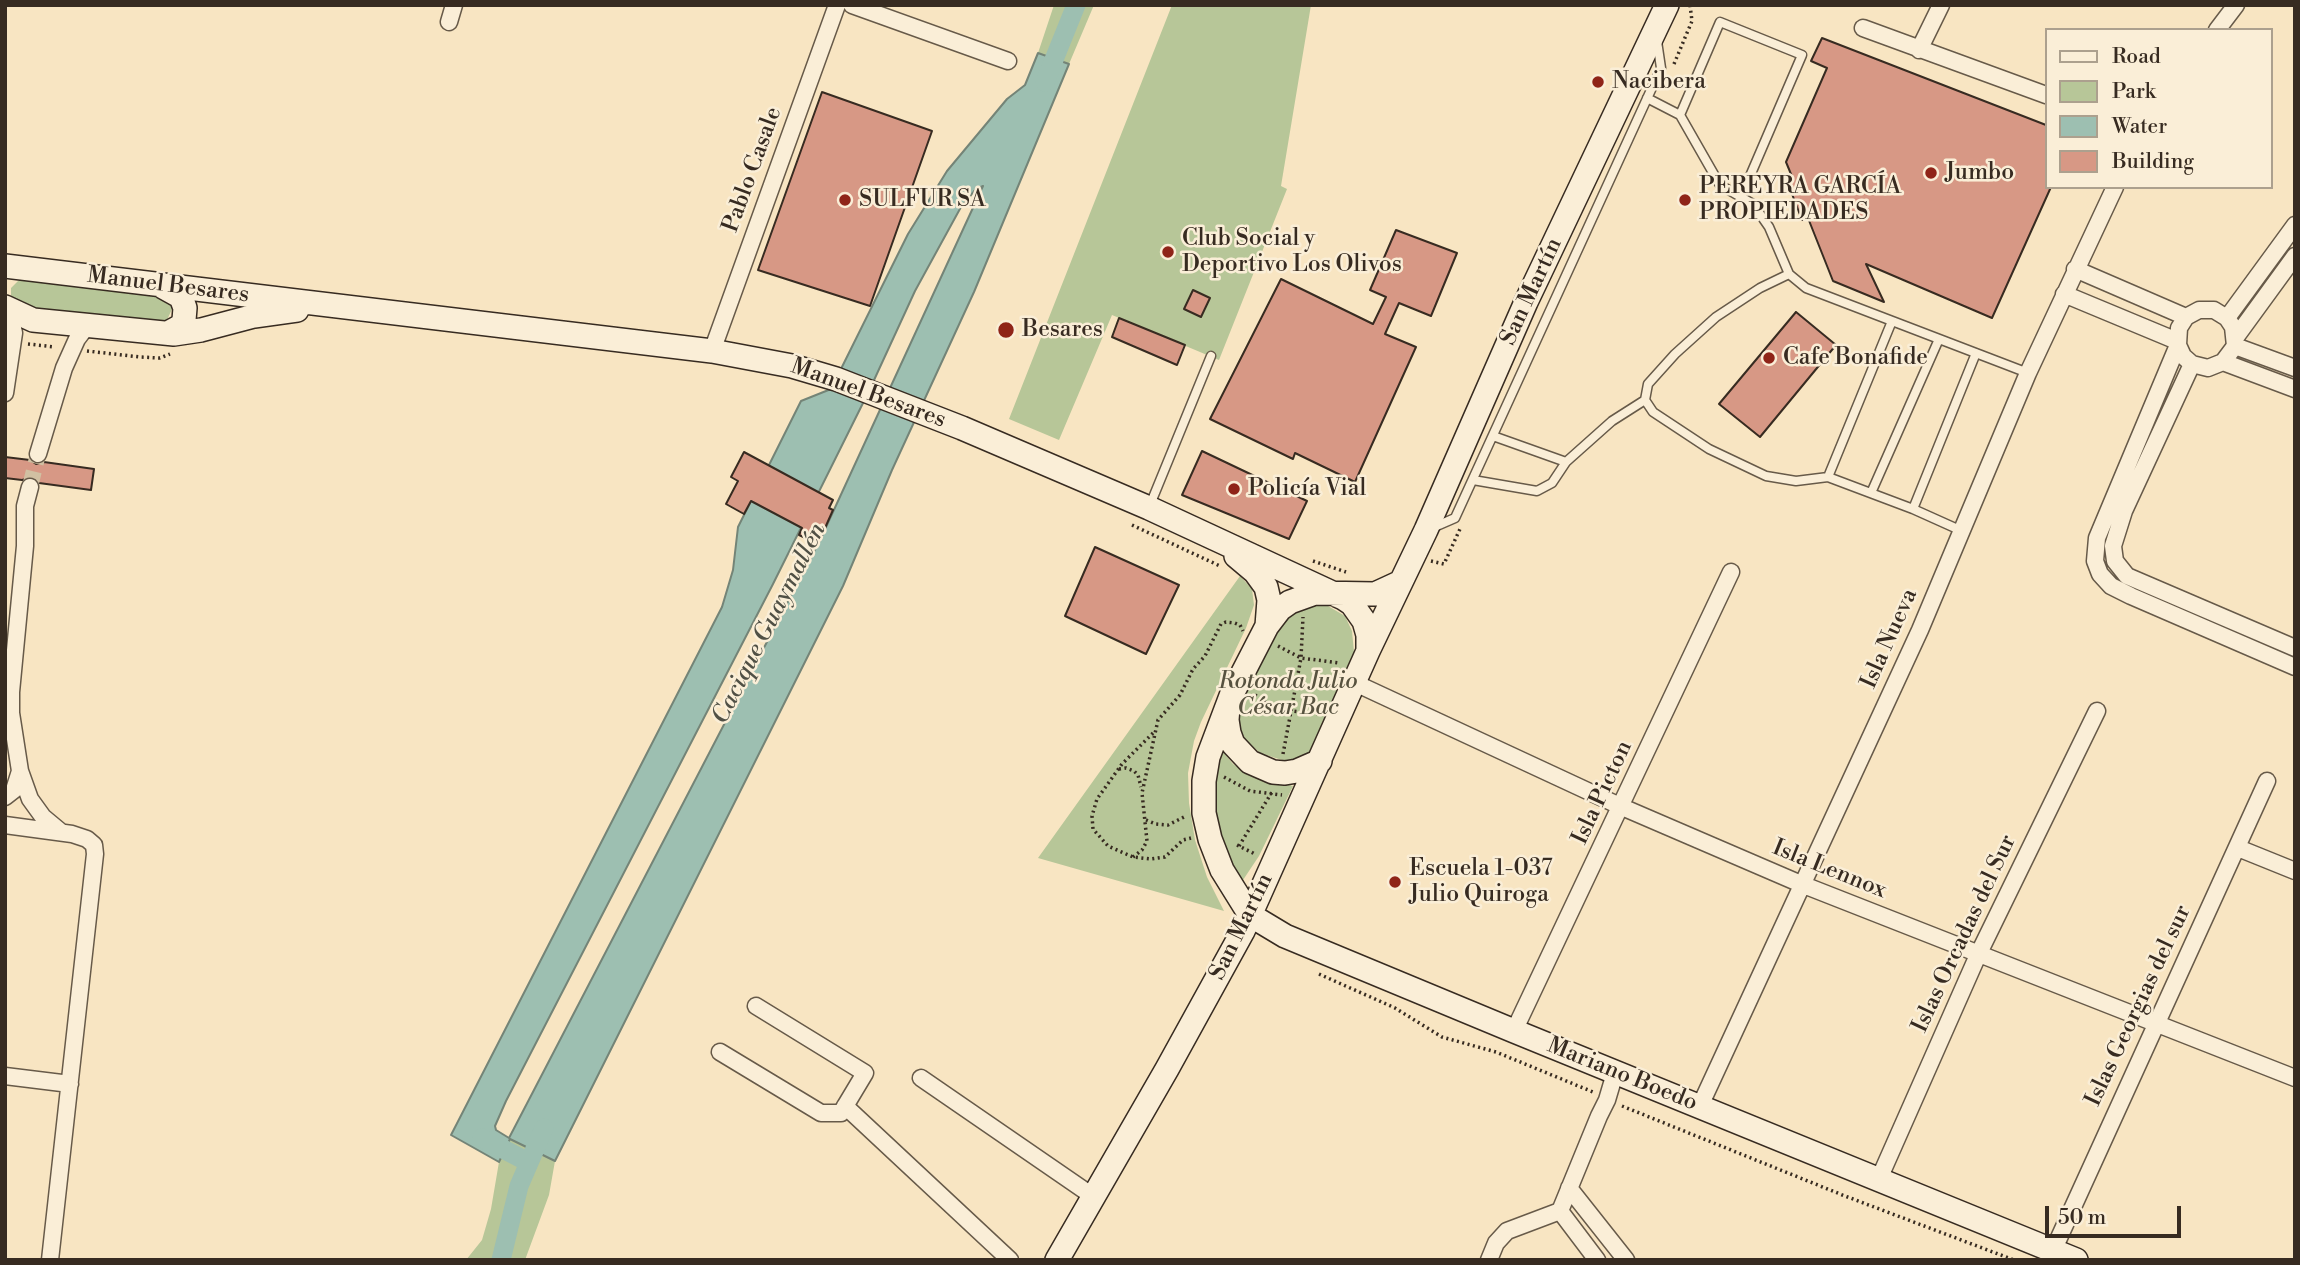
<!DOCTYPE html>
<meta charset="utf-8">
<style>
body{margin:0}
#map{position:relative;width:2300px;height:1265px;overflow:hidden;background:#f8e5c2;font-family:"Libre Bodoni",serif}
canvas{display:block}
.frame{position:absolute;inset:0;border:7px solid #372b21;pointer-events:none}
.legend{position:absolute;left:2045px;top:28px;width:228px;height:161px;box-sizing:border-box;background:#faeed7;border:2px solid #aca08e;margin:0;padding:9px 12px;list-style:none;font-size:21px;color:#372b21}
.legend li{display:flex;align-items:center;gap:14px;height:35px}
.legend b{width:35px;border:2px solid #aca08e}
.scale{position:absolute;left:2045px;top:1206px;width:136px;height:32px;box-sizing:border-box;border:4px solid #372b21;border-top:0;padding-left:9px;font-size:21px;line-height:24px;white-space:nowrap;color:#372b21;-webkit-text-stroke:5px #faeed7;paint-order:stroke}
</style>
<div id="map">
<canvas width="2300" height="1265"></canvas>
<div class="frame"></div>
<ul class="legend">
<li><b style="height:9px;background:#faeed7"></b>Road</li>
<li><b style="height:19px;background:#b7c698"></b>Park</li>
<li><b style="height:19px;background:#9dbfb1"></b>Water</li>
<li><b style="height:19px;background:#d79885"></b>Building</li>
</ul>
<div class="scale">50 m</div>
</div>
<script>
const c = document.querySelector('canvas').getContext('2d');
c.lineJoin = 'round';
function fill(path, color) {
  c.fillStyle = color;
  c.fill(path, 'evenodd');
}
function toPath(rows) {
  const path = new Path2D();
  for (const r of rows) {
    path.moveTo(r[0], r[1]);
    for (let i = 2; i < r.length; i += 2) path.lineTo(r[i], r[i + 1]);
  }
  return path;
}
function trace(path, color, width, dash) {
  c.strokeStyle = color;
  c.lineWidth = width;
  c.lineCap = dash ? 'butt' : 'round';
  c.setLineDash(dash || []);
  c.stroke(path);
}
function drawText(font, color, halo, rows, align = 'center') {
  c.font = font + ' "Libre Bodoni",serif';
  c.lineWidth = 5;
  c.setLineDash([]);
  c.textBaseline = 'middle';
  c.strokeStyle = halo;
  c.fillStyle = color;
  for (const [text, x, y, turn = 0] of rows) {
    c.save();
    c.translate(x, y);
    c.rotate((+turn || 0) * Math.PI / 180);
    c.textAlign = isNaN(turn) ? turn : align;
    if (halo) c.strokeText(text, 0, 0);
    c.fillText(text, 0, 0);
    c.restore();
  }
}
fill(toPath([
 [1054,5,1094,5,1069,64,1038,53],
 [1172,5,1311,5,1281,186,1287,189,1219,360,1112,315,1059,440,1009,419],
 [20,279,163,294,172,303,172,309,167,320,152,324,26,308,14,302,11,295,11,288],
 [1240,576,1252,589,1254,605,1246,628,1201,722,1194,741,1188,773,1189,803,1195,840,1207,877,1224,911,1038,858],
 [1310,606,1328,606,1345,616,1352,631,1354,652,1352,664,1310,753,1300,760,1282,760,1260,753,1242,737,1238,724,1238,703,1248,673,1288,614],
 [1218,752,1224,753,1233,764,1251,776,1293,786,1259,856,1243,880,1226,858,1213,806],
 [510,1138,555,1161,549,1195,525,1260,466,1260,482,1240,491,1209,499,1162]
]), '#b7c698');
const water = toPath([
 [1038,53,1069,64,974,292,892,470,843,586,555,1161,510,1139,499,1162,451,1135,722,607,733,570,738,527,801,401,831,389,908,234,947,171,1007,99,1025,85,1038,53],
 [983,186,821,538,509,1138,496,1130,495,1126,506,1101,773,584,869,391,915,291,961,207,976,189,983,186]
]);
fill(water, '#9dbfb1');
trace(water, '#748477', 2);
trace(toPath([
 [1045,82,1076,5],
 [482,1138,528,1162],
 [501,1260,519,1186,544,1128]
]), '#9dbfb1', 19);
const building = toPath([
 [1822,38,2046,125,2046,187,2051,187,1992,318,1866,264,1884,302,1833,281,1808,218,1802,220,1787,181,1793,179,1786,162,1827,68,1811,61,1822,38],
 [822,92,932,131,870,306,758,270,822,92],
 [1396,230,1457,253,1431,316,1399,303,1385,334,1416,347,1355,482,1295,453,1293,459,1210,419,1281,279,1373,324,1386,297,1370,290,1396,230],
 [1193,290,1210,298,1201,317,1184,309,1193,290],
 [1796,312,1836,345,1760,437,1719,404,1796,312],
 [1119,318,1185,345,1177,365,1112,337,1119,318],
 [1202,451,1307,501,1289,539,1182,495,1202,451],
 [744,452,833,500,829,508,833,510,821,537,814,542,799,535,802,528,751,501,744,514,726,504,738,481,731,477,744,452],
 [5,457,30,460,36,464,44,462,94,469,91,490,39,483,32,477,22,480,5,478,5,457],
 [1095,547,1179,585,1146,654,1065,616,1095,547]
]);
fill(building, '#d79885');
trace(building, '#372b21', 2);
trace(toPath([
 [30,487,38,454]
]), '#d1c0a2', 16, [16, 8]);
const service = toPath([
 [1647,98,1680,115],
 [1741,197,1802,55,1720,22,1680,115,1720,185,1753,204,1769,227,1789,274,1806,288,2028,373],
 [1789,274,1760,288,1716,317,1675,354,1648,384,1645,400,1653,412,1709,449,1766,476,1796,481,1828,477,1913,509,1962,531],
 [1493,436,1566,462],
 [1828,477,1892,321],
 [1473,480,1537,491,1552,483,1566,462,1612,421,1645,400],
 [1871,493,1939,339],
 [1150,505,1211,356],
 [1913,509,1976,353],
 [1432,528,1455,518,1661,68,1657,41]
]);
const minor = toPath([
 [852,5,1008,61],
 [449,22,454,5],
 [1863,28,2046,95],
 [2217,30,2236,5],
 [1919,50,1941,5],
 [2075,269,2186,317],
 [2064,294,2177,341],
 [2227,318,2295,225],
 [2236,337,2295,256],
 [2178,345,2183,356,2192,364,2208,368,2223,362,2235,346,2233,327,2227,318,2214,310,2199,310,2186,317,2179,328,2178,345,2097,538,2095,561,2100,574,2111,586,2131,596,2295,667],
 [2235,346,2295,368],
 [712,351,837,5],
 [2223,362,2295,389],
 [2192,364,2124,511,2113,546,2115,561,2127,576,2295,648],
 [5,393,14,333,9,310],
 [38,454,64,368,77,339,87,326],
 [30,487,25,506,25,546,11,692,11,713,20,771,30,799,43,817,61,832],
 [1355,683,1622,807,1801,884,2295,1078],
 [5,797,14,790,20,771],
 [5,825,72,834,87,839,94,845,95,854,50,1260],
 [2238,848,2295,871],
 [1514,1031,1731,572],
 [720,1052,821,1113,841,1113,865,1073,756,1006],
 [5,1076,70,1084],
 [921,1078,1094,1197],
 [845,1106,1010,1260],
 [1700,1106,1920,630,2028,373,2115,187],
 [1879,1179,1978,955,2097,711],
 [1569,1188,1626,1260],
 [1560,1211,1597,1260],
 [2053,1251,2267,781],
 [1489,1260,1496,1243,1507,1231,1560,1211,1599,1116,1607,1100,1615,1073]
]);
const secondary = toPath([
 [5,266,712,351,792,366,836,379,962,428,1149,508,1343,598,1352,604,1364,621,1368,635,1368,651],
 [163,287,181,297,185,308,184,320,181,326,168,333],
 [5,307,33,320,174,334,201,330,254,316,297,310],
 [1236,556,1255,572,1266,587,1269,600,1267,626],
 [1401,582,1375,594,1315,593,1290,602,1280,609,1267,626,1231,696,1208,757,1204,781,1204,813,1210,839,1222,870,1250,915,1285,936,1514,1031,2076,1260],
 [1228,707,1227,720,1229,733,1233,744,1250,762,1273,772,1285,773,1297,771,1320,761],
 [1057,1260,1167,1069,1243,931,1368,651,1426,530,1526,302,1667,5]
]);
trace(service, '#675a49', 11);
trace(minor, '#675a49', 19);
trace(secondary, '#372b21', 26);
trace(toPath([
 [1674,64,1692,21,1690,5],
 [28,344,55,347],
 [87,351,140,357,160,358,170,354],
 [1132,525,1220,566],
 [1313,561,1346,572],
 [1431,561,1444,564,1460,529],
 [1278,646,1301,658,1340,663],
 [1255,695,1275,709,1319,714],
 [1153,733,1122,764,1097,799,1092,816,1093,829,1108,846,1133,857,1151,859,1165,857,1183,840,1191,838],
 [1283,754,1301,658,1303,617],
 [1119,769,1126,768,1134,771,1138,775,1141,787],
 [1224,777,1250,791,1282,795],
 [1146,820,1156,824,1168,825,1184,817],
 [1237,845,1255,854],
 [1239,846,1272,792],
 [1133,857,1142,850,1147,841,1142,793,1158,720,1180,695,1193,669,1205,656,1221,624,1226,622,1235,623,1240,625,1243,631],
 [1319,974,1395,1008,1442,1037,1496,1052,1593,1092],
 [1622,1106,1845,1196,2014,1260]
]), '#372b21', 3.5, [2, 3.5]);
trace(service, '#faeed7', 8);
trace(minor, '#faeed7', 16);
trace(secondary, '#faeed7', 23);
for (const [x, y, r, color] of [
 [1598,82,7,"#8f2418"],
 [1931,173,7,"#8f2418"],
 [845,200,7,"#8f2418"],
 [1685,200,7,"#8f2418"],
 [1168,252,7,"#8f2418"],
 [1006,330,9,"#8f2418"],
 [1769,358,7,"#8f2418"],
 [1234,489,7,"#8f2418"],
 [1395,882,7,"#8f2418"]
]) {
  const dot = new Path2D();
  dot.arc(x, y, r, 0, 2 * Math.PI);
  c.fillStyle = color;
  c.fill(dot);
  trace(dot, '#faeed7', 2.5);
}
drawText('23px', '#372b21', '#faeed7', [
 ["Nacibera",1612,82],
 ["Jumbo",1945,173],
 ["PEREYRA GARCÍA",1699,187],
 ["PROPIEDADES",1699,213],
 ["SULFUR SA",859,200],
 ["Club Social y",1182,239],
 ["Deportivo Los Olivos",1182,265],
 ["Besares",1022,330],
 ["Cafe Bonafide",1783,358],
 ["Policía Vial",1248,489],
 ["Escuela 1-037",1409,869],
 ["Julio Quiroga",1409,895]
], 'left');
drawText('23px', '#372b21', '#faeed7', [
 ["Pablo Casale",753,170,-70],
 ["Manuel Besares",168,286,7],
 ["San Martín",1532,292,-65],
 ["Manuel Besares",868,394,20],
 ["Isla Nueva",1890,639,-66],
 ["Isla Picton",1603,793,-65],
 ["Isla Lennox",1829,870,22],
 ["San Martín",1242,927,-64],
 ["Islas Orcadas del Sur",1965,934,-65],
 ["Islas Georgias del sur",2139,1006,-65],
 ["Mariano Boedo",1622,1075,22]
]);
drawText('italic 23px', '#57523f', '#faeed7', [
 ["Rotonda Julio",1288,682],
 ["César Bac",1288,708]
]);
drawText('italic 24px', '#505045', '#faeed7', [
 ["Cacique Guaymallén",770,624,-63]
]);
</script>
